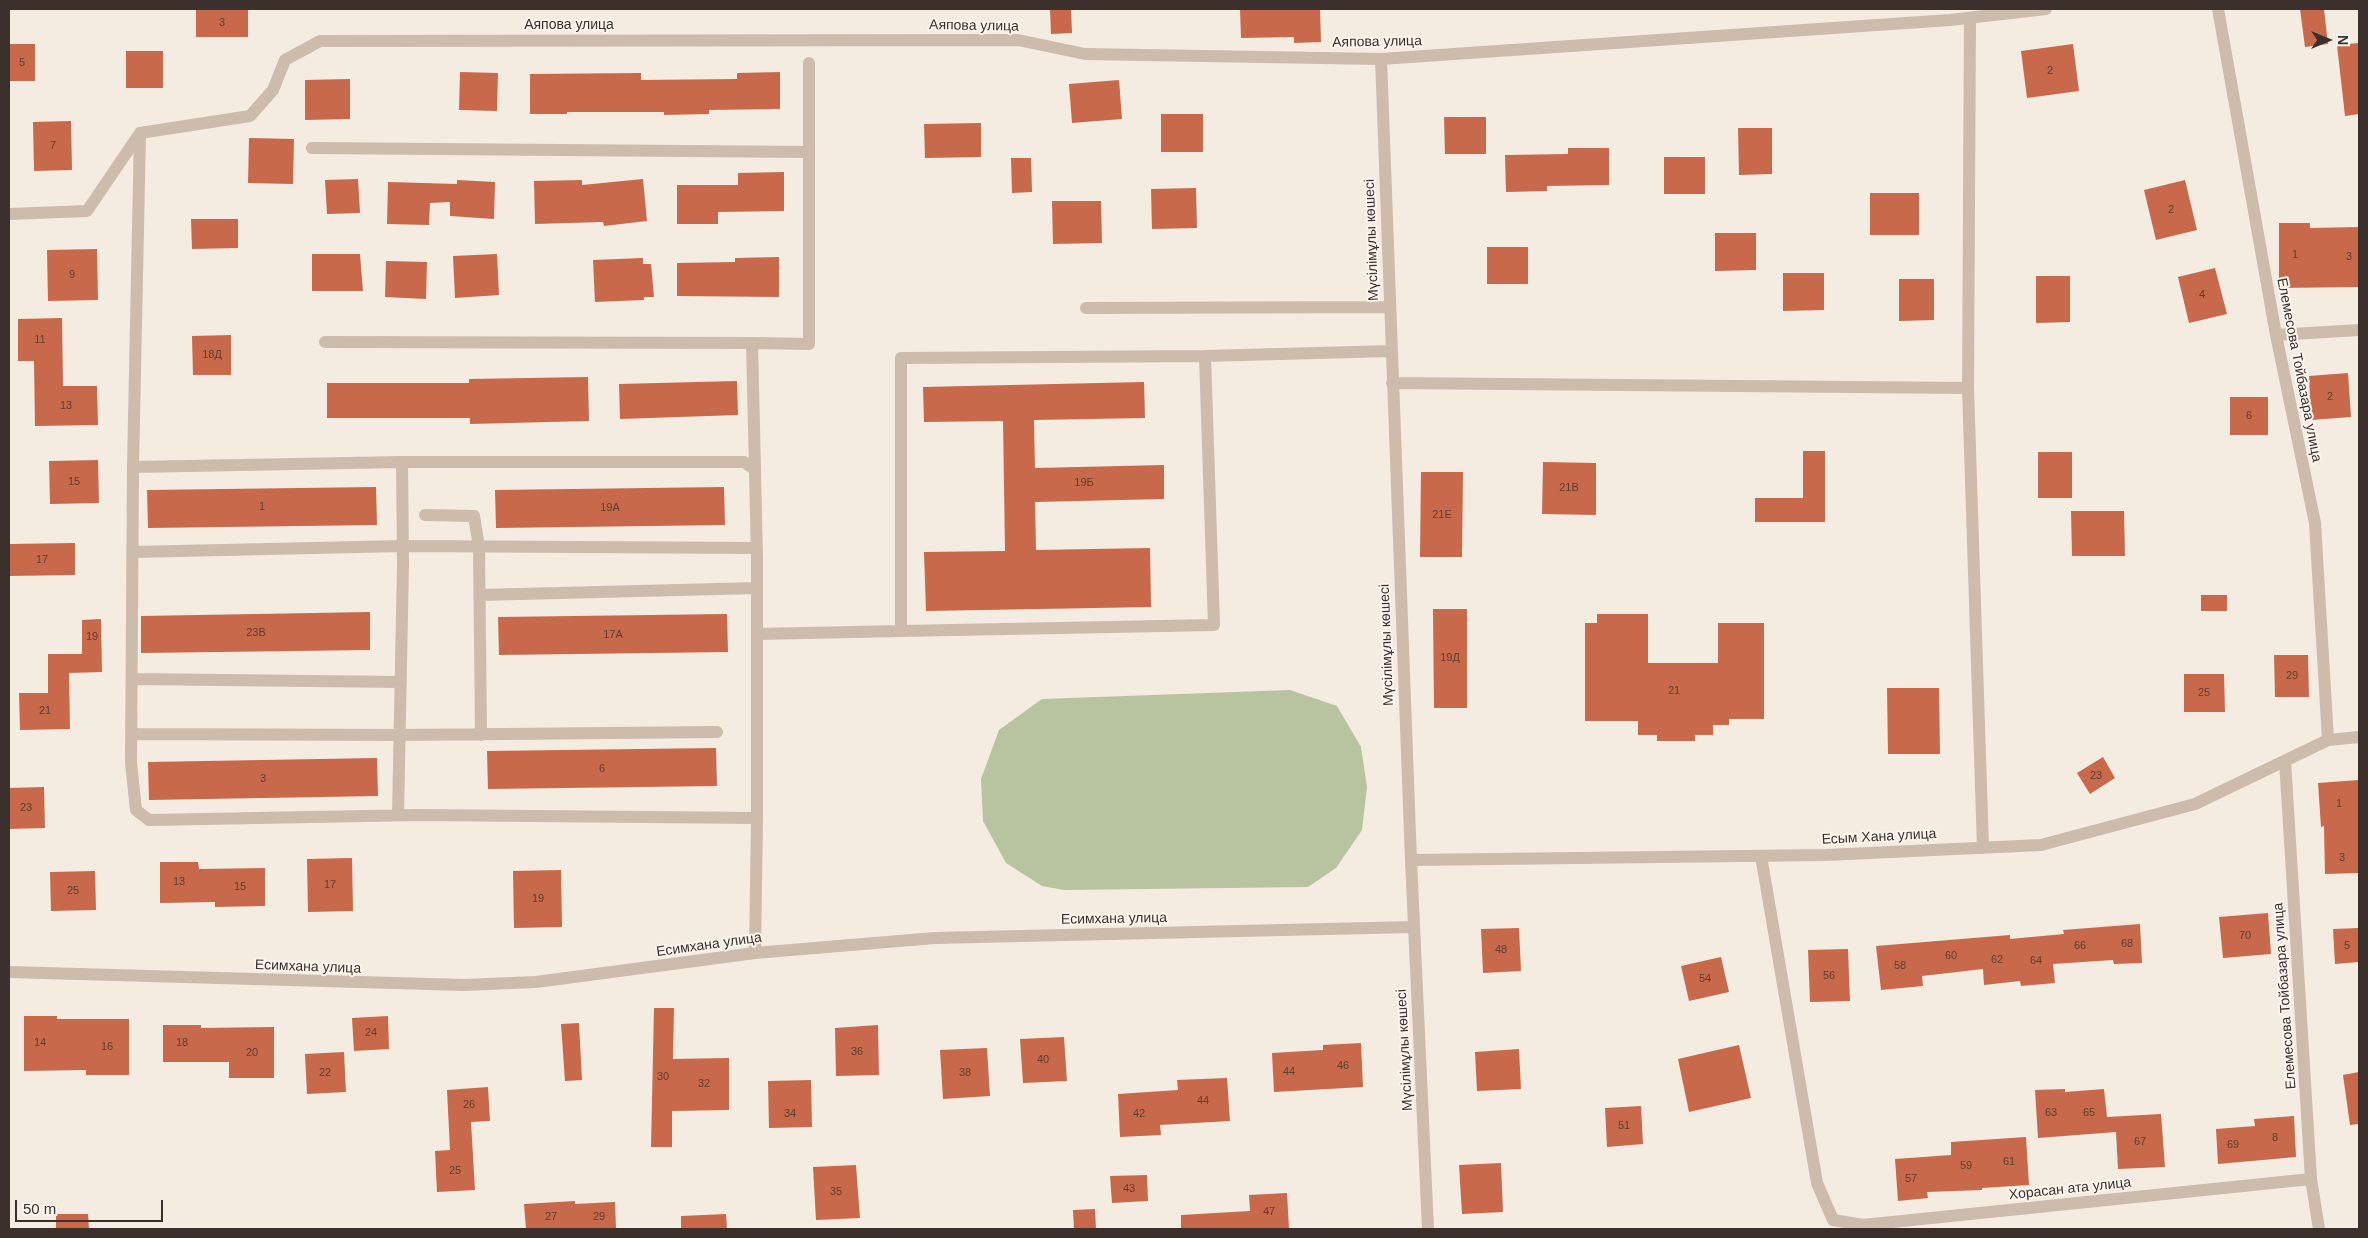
<!DOCTYPE html>
<meta charset="utf-8">
<style>
body{margin:0}
#map{position:relative;width:2368px;height:1238px;overflow:hidden;background:#f4ebe1;font-family:Arial,sans-serif}
canvas{display:block}
.frame{position:absolute;inset:0;border:10px solid #3b302b;pointer-events:none}
.north{position:absolute;left:2303px;top:15px;width:50px;height:50px;-webkit-text-stroke:4px #fbf5ee;paint-order:stroke;rotate:90deg;font-size:14px;font-weight:700;line-height:20px;text-align:center;color:#3b302b}
.north::after{content:'';display:block;margin:auto;width:18px;height:22px;background:#3b302b;clip-path:polygon(50% 0,100% 100%,50% 72%,0 100%)}
.scale{position:absolute;left:15px;top:1200px;width:148px;height:22px;box-sizing:border-box;border:2px solid #3b302b;border-top:0;padding-left:6px;font-size:15px;line-height:18px;white-space:nowrap;color:#3b302b;-webkit-text-stroke:4px #fbf5ee;paint-order:stroke}
</style>
<div id="map">
<canvas width="2368" height="1238"></canvas>
<div class="frame"></div>
<div class="north">N</div>
<div class="scale">50 m</div>
</div>
<script>
const c = document.querySelector('canvas').getContext('2d');
c.lineJoin = 'round';
function fill(path, color) {
  c.fillStyle = color;
  c.fill(path, 'evenodd');
}
function toPath(rows) {
  const path = new Path2D();
  for (const r of rows) {
    path.moveTo(r[0], r[1]);
    for (let i = 2; i < r.length; i += 2) path.lineTo(r[i], r[i + 1]);
  }
  return path;
}
function trace(path, color, width, dash) {
  c.strokeStyle = color;
  c.lineWidth = width;
  c.lineCap = dash ? 'butt' : 'round';
  c.setLineDash(dash || []);
  c.stroke(path);
}
function drawText(font, color, halo, rows, align = 'center') {
  c.font = font + ' Arial,sans-serif';
  c.lineWidth = 4;
  c.setLineDash([]);
  c.textBaseline = 'middle';
  c.strokeStyle = halo;
  c.fillStyle = color;
  for (const [text, x, y, turn = 0] of rows) {
    c.save();
    c.translate(x, y);
    c.rotate((+turn || 0) * Math.PI / 180);
    c.textAlign = isNaN(turn) ? turn : align;
    if (halo) c.strokeText(text, 0, 0);
    c.fillText(text, 0, 0);
    c.restore();
  }
}
fill(toPath([
 [1290,690,1337,706,1361,747,1367,787,1362,830,1336,868,1308,887,1064,890,1042,886,1006,863,983,821,981,779,999,730,1042,699]
]), '#b8c4a0');
fill(toPath([
 [196,9,248,9,248,37,196,37],
 [1050,9,1071,9,1072,33,1051,34],
 [1240,9,1320,9,1321,42,1294,43,1294,37,1241,38],
 [2300,9,2324,9,2328,44,2305,47],
 [2359,43,2359,114,2345,116,2337,45],
 [9,44,35,44,35,81,9,81],
 [2073,44,2079,91,2027,98,2021,51],
 [126,51,163,51,163,88,126,88],
 [460,72,498,73,497,111,459,110],
 [780,72,780,109,709,110,709,114,664,115,664,112,567,112,567,114,530,114,530,74,641,73,641,80,737,79,737,73],
 [350,79,350,119,305,120,305,80],
 [1119,80,1122,119,1072,123,1069,84],
 [1161,114,1203,114,1203,152,1161,152],
 [1444,117,1486,117,1486,154,1445,154],
 [71,121,72,170,34,171,33,122],
 [981,123,981,157,925,158,924,124],
 [1738,128,1772,128,1772,174,1739,175],
 [249,138,294,139,293,184,248,183],
 [1568,148,1609,148,1609,185,1547,186,1547,191,1506,192,1505,155,1568,154],
 [1664,157,1705,157,1705,194,1664,194],
 [1011,158,1031,158,1032,192,1012,193],
 [784,172,784,211,718,212,718,224,677,224,677,185,738,185,738,173],
 [358,179,360,213,327,214,325,180],
 [643,179,647,221,604,226,603,222,535,224,534,181,582,180,582,185],
 [457,180,495,182,494,219,450,216,450,202,430,203,429,225,387,224,388,182,457,184],
 [2185,180,2197,230,2156,240,2144,190],
 [1196,188,1197,228,1152,229,1151,189],
 [1870,193,1919,193,1919,235,1870,235],
 [1052,201,1101,201,1102,243,1053,244],
 [191,219,238,219,238,248,192,249],
 [2279,223,2310,223,2310,228,2359,227,2359,287,2279,288],
 [1715,233,1756,233,1756,270,1715,271],
 [1487,247,1528,247,1528,284,1487,284],
 [97,249,98,300,48,301,47,250],
 [312,254,360,254,363,291,312,291],
 [497,254,499,295,455,298,453,256],
 [779,257,779,297,677,296,677,263,735,262,735,258],
 [643,258,643,264,651,264,654,297,644,297,644,300,595,302,593,260],
 [386,261,427,262,426,299,385,297],
 [2215,268,2227,314,2189,323,2178,277],
 [1783,273,1824,273,1824,310,1783,311],
 [2036,276,2070,276,2070,322,2036,323],
 [1899,279,1934,279,1934,320,1899,321],
 [62,318,63,386,97,386,98,425,35,426,34,361,18,361,18,319],
 [231,335,231,375,193,375,192,336],
 [2348,373,2351,417,2311,420,2309,376],
 [588,377,589,421,470,424,470,418,327,418,327,383,469,383,469,379],
 [737,381,738,415,620,419,619,384],
 [1144,382,1145,418,1034,420,1035,468,1164,465,1164,499,1035,502,1036,550,1150,548,1151,607,926,611,924,552,1005,551,1003,421,924,422,923,387],
 [2230,397,2268,397,2268,435,2230,435],
 [1803,451,1825,451,1825,522,1755,522,1755,498,1803,498],
 [2038,452,2072,452,2072,498,2038,498],
 [98,460,99,503,50,504,49,461],
 [1543,462,1596,463,1596,515,1542,514],
 [1421,472,1463,472,1462,557,1420,557],
 [376,487,377,525,148,528,147,490],
 [724,487,725,525,496,528,495,490],
 [2071,511,2124,511,2125,556,2072,556],
 [75,543,75,575,9,576,9,544],
 [2201,595,2227,595,2227,611,2201,611],
 [1433,609,1467,609,1467,708,1434,708],
 [370,612,370,650,141,653,141,616],
 [727,614,728,652,499,655,498,617],
 [1597,614,1648,614,1648,663,1718,663,1718,623,1764,623,1764,719,1729,719,1729,725,1713,725,1713,735,1695,735,1695,741,1657,741,1657,735,1638,735,1638,721,1585,721,1585,623,1597,623],
 [101,619,102,672,69,673,70,729,20,730,19,693,48,693,48,654,82,654,82,620],
 [2274,655,2308,655,2309,697,2275,697],
 [2184,674,2224,674,2225,712,2184,712],
 [1887,688,1939,688,1940,754,1888,754],
 [716,748,717,786,488,789,487,751],
 [2103,757,2115,778,2090,794,2077,773],
 [377,758,378,796,149,800,148,762],
 [2359,780,2359,873,2325,874,2324,826,2321,827,2318,783],
 [44,787,45,828,9,829,9,788],
 [352,858,353,911,308,912,307,859],
 [160,862,198,862,199,869,265,868,265,906,215,907,215,902,160,903],
 [561,870,562,927,514,928,513,871],
 [95,871,96,910,51,911,50,872],
 [2268,913,2271,954,2223,958,2219,917],
 [2140,924,2142,963,2114,964,2113,960,2053,964,2055,983,2021,986,2020,981,1984,985,1983,969,1922,976,1923,986,1881,990,1876,946,2010,935,2010,939,2064,934,2063,930],
 [1519,928,1521,971,1483,973,1481,929],
 [2359,928,2359,962,2335,964,2333,929],
 [1848,949,1850,1001,1810,1002,1808,950],
 [1721,957,1729,992,1689,1001,1681,966],
 [654,1008,674,1008,673,1059,729,1058,729,1110,672,1111,672,1147,651,1147],
 [24,1016,57,1016,57,1019,129,1019,129,1075,86,1075,86,1070,24,1071],
 [388,1016,389,1049,354,1051,352,1018],
 [579,1023,582,1080,565,1081,561,1024],
 [163,1025,201,1025,201,1028,274,1027,274,1078,229,1078,229,1062,163,1062],
 [878,1025,879,1075,836,1076,835,1028],
 [1064,1037,1067,1081,1023,1083,1020,1039],
 [1361,1043,1363,1087,1274,1092,1272,1053,1323,1050,1323,1045],
 [1739,1045,1751,1098,1689,1112,1678,1059],
 [987,1048,990,1096,943,1099,940,1050],
 [1519,1049,1521,1089,1477,1091,1475,1052],
 [344,1052,346,1092,307,1094,305,1054],
 [2359,1072,2359,1124,2350,1125,2343,1075],
 [1227,1078,1230,1121,1160,1125,1161,1135,1120,1137,1118,1094,1178,1090,1177,1080],
 [811,1080,812,1127,769,1128,768,1081],
 [488,1087,490,1121,471,1122,475,1190,437,1192,435,1151,450,1150,447,1090],
 [2065,1089,2065,1092,2104,1089,2107,1117,2161,1114,2165,1167,2118,1169,2116,1132,2038,1138,2035,1090],
 [1641,1106,1643,1144,1607,1147,1605,1108],
 [2294,1116,2296,1157,2218,1164,2216,1129,2255,1126,2254,1119],
 [2026,1137,2029,1185,1982,1188,1982,1190,1927,1192,1928,1198,1898,1201,1895,1159,1951,1155,1951,1142],
 [1501,1163,1503,1212,1462,1214,1459,1165],
 [856,1165,860,1218,816,1220,813,1167],
 [1147,1175,1148,1201,1112,1203,1110,1176],
 [1287,1193,1289,1229,1181,1229,1181,1215,1250,1211,1249,1195],
 [575,1201,575,1204,615,1202,616,1229,526,1229,524,1204],
 [1095,1209,1096,1229,1074,1229,1073,1210],
 [56,1214,88,1214,89,1229,56,1229],
 [726,1214,727,1229,681,1229,681,1216]
]), '#c8694b');
trace(toPath([
 [2218,9,2276,335,2315,523,2328,740],
 [1970,18,1968,388,1983,848],
 [1381,59,1411,860,1428,1229],
 [140,133,133,467,131,763,136,810,149,820,420,815,757,818,755,953],
 [312,148,809,152],
 [9,214,87,211,140,133,250,116,273,90,285,60,320,41,1018,40,1085,54,1381,59,1950,20,2046,9],
 [1086,308,1389,307],
 [2276,335,2359,330],
 [325,342,752,343],
 [1205,356,1391,351],
 [1392,383,1968,388],
 [402,462,744,462,755,470,757,559,757,818],
 [133,467,402,462,403,564,398,815],
 [755,470,752,343,809,344,809,63],
 [425,515,474,516,479,547,481,735],
 [133,552,403,546,757,548],
 [480,595,757,588],
 [757,634,901,631,1214,625,1205,356,901,358,901,631],
 [132,679,401,682],
 [131,734,399,735,717,732],
 [2285,761,2311,1179,2319,1229],
 [1761,856,1817,1183,1833,1220,1863,1225,2311,1179],
 [1411,860,1826,855,2041,845,2195,804,2328,740,2359,737],
 [9,972,464,985,536,982,755,953,935,938,1413,927]
]), '#cdbbac', 12);
drawText('11px', '#5e3e33', null, [
 ["3",222,23],
 ["5",22,63],
 ["2",2050,71],
 ["7",53,146],
 ["2",2171,210],
 ["1",2295,255],
 ["3",2349,257],
 ["9",72,275],
 ["4",2202,295],
 ["11",40,340],
 ["18Д",212,355],
 ["2",2330,397],
 ["13",66,406],
 ["6",2249,416],
 ["15",74,482],
 ["19Б",1084,483],
 ["21В",1569,488],
 ["1",262,507],
 ["19А",610,508],
 ["21Е",1442,515],
 ["17",42,560],
 ["23В",256,633],
 ["17А",613,635],
 ["19",92,637],
 ["19Д",1450,658],
 ["29",2292,676],
 ["21",1674,691],
 ["25",2204,693],
 ["21",45,711],
 ["6",602,769],
 ["23",2096,776],
 ["3",263,779],
 ["1",2339,804],
 ["23",26,808],
 ["3",2342,858],
 ["13",179,882],
 ["17",330,885],
 ["15",240,887],
 ["25",73,891],
 ["19",538,899],
 ["70",2245,936],
 ["68",2127,944],
 ["66",2080,946],
 ["5",2347,946],
 ["48",1501,950],
 ["60",1951,956],
 ["62",1997,960],
 ["64",2036,961],
 ["58",1900,966],
 ["56",1829,976],
 ["54",1705,979],
 ["24",371,1033],
 ["14",40,1043],
 ["18",182,1043],
 ["16",107,1047],
 ["36",857,1052],
 ["20",252,1053],
 ["40",1043,1060],
 ["46",1343,1066],
 ["44",1289,1072],
 ["22",325,1073],
 ["38",965,1073],
 ["30",663,1077],
 ["32",704,1084],
 ["44",1203,1101],
 ["26",469,1105],
 ["63",2051,1113],
 ["65",2089,1113],
 ["34",790,1114],
 ["42",1139,1114],
 ["51",1624,1126],
 ["8",2275,1138],
 ["67",2140,1142],
 ["69",2233,1145],
 ["61",2009,1162],
 ["59",1966,1166],
 ["25",455,1171],
 ["57",1911,1179],
 ["43",1129,1189],
 ["35",836,1192],
 ["47",1269,1212],
 ["27",551,1217],
 ["29",599,1217]
]);
drawText('14px', '#3b302b', '#fbf5ee', [
 ["Аяпова улица",569,25],
 ["Аяпова улица",974,26,1],
 ["Аяпова улица",1377,42,-1],
 ["Мүсілімұлы көшесі",1372,240,-92],
 ["Елемесова Тойбазара улица",2299,370,79],
 ["Мүсілімұлы көшесі",1387,645,-92],
 ["Есым Хана улица",1879,837,-3],
 ["Есимхана улица",1114,919,-1],
 ["Есимхана улица",709,945,-8],
 ["Есимхана улица",308,967,2],
 ["Елемесова Тойбазара улица",2285,996,-94],
 ["Мүсілімұлы көшесі",1405,1050,-93],
 ["Хорасан ата улица",2070,1189,-6]
]);
</script>
